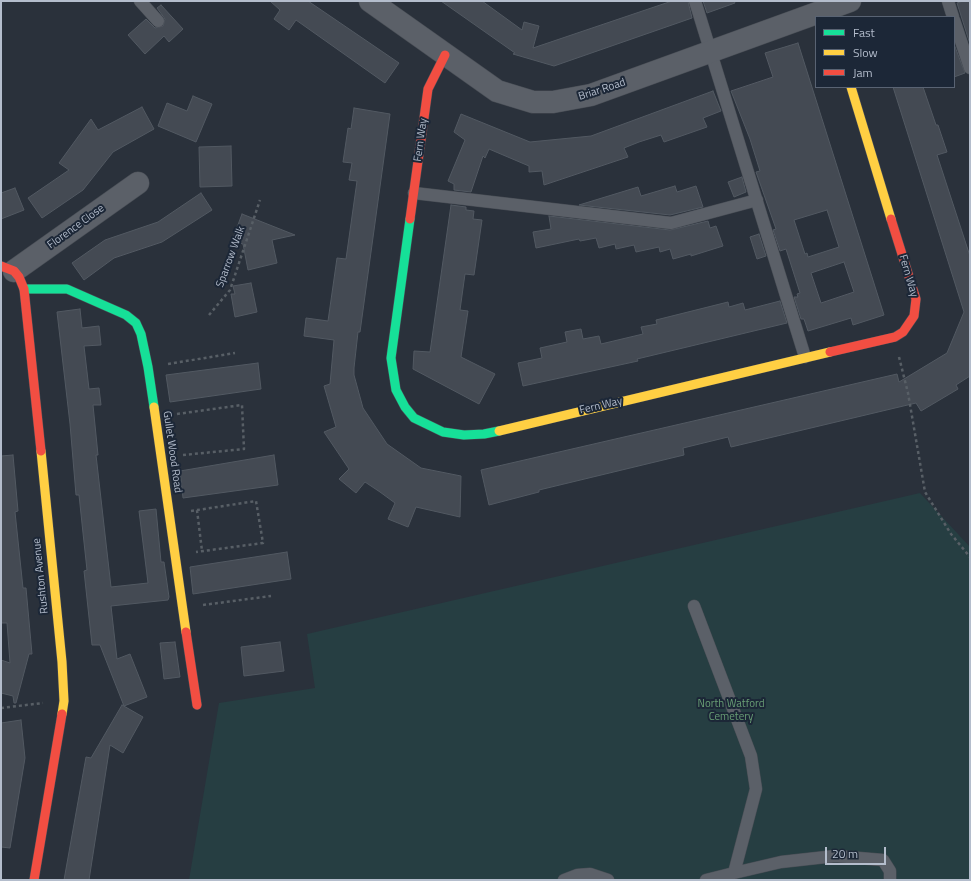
<!DOCTYPE html>
<style>
body{margin:0}
#map{position:relative;width:971px;height:881px;overflow:hidden;background:#2a313b;font-family:"Titillium Web",sans-serif}
canvas{display:block}
.frame{position:absolute;inset:0;border:2px solid #b4bdcc;pointer-events:none}
.legend{position:absolute;left:815px;top:16px;width:140px;height:72px;box-sizing:border-box;background:#1c2737;border:1px solid #596373;margin:0;padding:5px 7px;list-style:none;font-size:12px;color:#b4bdcc}
.legend li{display:flex;align-items:center;gap:8px;height:20px}
.legend b{width:20px;border:1px solid #596373}
.scale{position:absolute;left:825px;top:847px;width:61px;height:18px;box-sizing:border-box;border:2px solid #b4bdcc;border-top:0;padding-left:5px;font-size:12px;line-height:14px;white-space:nowrap;color:#b4bdcc;-webkit-text-stroke:3px #1c2737;paint-order:stroke}
</style>
<div id="map">
<canvas width="971" height="881"></canvas>
<div class="frame"></div>
<ul class="legend">
<li><b style="height:5px;background:#16e098"></b>Fast</li>
<li><b style="height:5px;background:#ffcf43"></b>Slow</li>
<li><b style="height:5px;background:#f24e42"></b>Jam</li>
</ul>
<div class="scale">20 m</div>
</div>
<script>
const c = document.querySelector('canvas').getContext('2d');
c.lineJoin = 'round';
function fill(path, color) {
  c.fillStyle = color;
  c.fill(path, 'evenodd');
}
function toPath(rows) {
  const path = new Path2D();
  for (const r of rows) {
    path.moveTo(r[0], r[1]);
    for (let i = 2; i < r.length; i += 2) path.lineTo(r[i], r[i + 1]);
  }
  return path;
}
function trace(path, color, width, dash) {
  c.strokeStyle = color;
  c.lineWidth = width;
  c.lineCap = dash ? 'butt' : 'round';
  c.setLineDash(dash || []);
  c.stroke(path);
}
function drawText(font, color, halo, rows, align = 'center') {
  c.font = font + ' "Titillium Web",sans-serif';
  c.lineWidth = 4;
  c.setLineDash([]);
  c.textBaseline = 'middle';
  c.strokeStyle = halo;
  c.fillStyle = color;
  for (const [text, x, y, turn = 0] of rows) {
    c.save();
    c.translate(x, y);
    c.rotate((+turn || 0) * Math.PI / 180);
    c.textAlign = isNaN(turn) ? turn : align;
    if (halo) c.strokeText(text, 0, 0);
    c.fillText(text, 0, 0);
    c.restore();
  }
}
fill(toPath([
 [920,493,970,547,970,880,189,880,219,703,315,688,307,634]
]), '#263e42');
const building = toPath([
 [270,1,308,1,399,63,385,83,296,20,289,30,274,19,280,10,270,1],
 [441,1,482,1,522,30,524,22,539,26,533,48,672,1,688,1,692,18,554,66,513,54,515,53,441,1],
 [703,1,734,1,735,3,707,13,703,1],
 [963,1,970,1,970,44,957,3,963,1],
 [161,5,183,29,169,42,164,36,145,54,128,35,146,19,155,28,163,26,165,19,157,8,161,5],
 [798,43,884,315,853,325,851,318,808,331,804,319,801,319,794,297,798,297,797,294,800,293,786,249,780,251,773,230,776,229,756,172,760,171,750,139,731,91,773,77,765,53,798,43],
 [827,210,839,247,808,257,807,253,805,254,794,220,827,210],
 [844,262,854,292,821,303,811,273,844,262],
 [954,44,965,73,954,77,954,44],
 [893,87,923,87,936,125,938,125,947,152,937,155,970,256,970,376,956,385,958,389,921,411,916,403,731,447,728,437,683,448,684,455,539,490,539,492,489,505,481,470,897,374,899,382,947,353,964,312,893,87],
 [713,91,721,111,703,118,707,127,664,142,661,135,639,142,624,148,628,157,544,185,542,171,529,172,529,166,489,149,485,158,483,156,471,192,454,190,454,184,448,181,465,140,454,132,461,114,530,142,591,136,713,91],
 [193,96,212,104,196,142,158,126,167,103,187,111,193,96],
 [142,107,154,129,113,152,83,190,42,218,28,198,69,170,59,163,91,119,98,130,142,107],
 [354,108,390,114,360,332,358,332,354,368,354,375,363,408,387,444,421,468,461,476,460,517,416,507,408,527,388,519,395,503,380,492,365,482,356,493,339,479,349,469,324,432,336,427,324,386,330,384,334,340,304,336,306,318,328,321,337,258,346,259,357,181,349,180,352,163,343,162,348,128,351,129,354,108],
 [231,146,232,186,200,187,199,147,231,146],
 [742,177,746,192,734,197,728,182,742,177],
 [675,186,677,192,696,186,703,207,670,215,579,205,638,187,641,196,675,186],
 [15,188,24,210,1,219,1,193,15,188],
 [201,193,212,210,162,242,114,258,84,280,72,263,105,240,158,222,201,193],
 [451,205,466,207,466,210,474,211,473,219,482,220,474,275,465,274,460,310,468,311,461,357,495,374,479,404,413,369,414,351,430,352,451,205],
 [242,214,295,235,272,240,277,263,248,270,243,244,232,241,242,214],
 [549,216,670,230,708,221,710,228,716,226,723,246,691,256,691,254,673,259,670,249,660,252,659,247,636,252,634,245,616,249,615,244,599,248,596,238,580,241,579,239,536,248,533,232,551,229,549,216],
 [759,234,766,256,757,259,750,237,759,234],
 [251,283,257,312,235,317,231,294,235,294,233,286,251,283],
 [780,301,787,323,637,359,638,361,523,386,518,363,542,358,540,348,567,342,565,332,581,329,583,339,599,336,601,344,643,334,641,327,657,324,656,320,728,302,729,307,743,303,745,310,780,301],
 [80,309,82,328,99,326,101,345,84,346,89,389,99,388,101,405,93,405,98,455,96,455,111,587,148,583,139,511,156,509,161,562,164,562,169,597,168,600,111,606,117,659,130,654,147,697,124,706,100,645,92,645,84,571,87,570,83,533,79,495,76,495,70,424,57,312,80,309],
 [258,363,261,389,170,402,166,375,258,363],
 [13,455,18,511,15,512,23,588,26,588,32,654,29,654,16,703,14,703,13,696,1,693,1,660,10,663,7,623,1,623,1,456,13,455],
 [274,455,278,485,183,498,180,471,274,455],
 [287,552,291,579,193,594,190,567,287,552],
 [175,642,180,677,164,679,160,643,175,642],
 [280,642,284,671,244,676,241,647,280,642],
 [122,705,143,717,123,753,110,745,89,880,64,880,86,757,91,758,122,705],
 [21,720,25,758,10,848,1,847,1,723,21,720]
]);
fill(building, '#444a53');
trace(building, '#525962', 1);
const lane = toPath([
 [140,1,158,21],
 [695,1,805,357],
 [948,1,953,17],
 [954,20,970,68],
 [414,193,671,223,757,200],
 [694,606,751,756,756,789,734,873,706,880],
 [734,873,781,862,835,856,883,860,890,871,890,880],
 [564,880,577,875,590,874,608,880]
]);
const street = toPath([
 [370,1,497,91,533,102,553,102,591,95,850,1],
 [14,271,138,183]
]);
const fast = toPath([
 [410,219,391,358,396,390,405,407,414,418,443,432,464,435,484,434,499,431],
 [24,289,67,289,126,315,136,323,141,334,148,367,154,407]
]);
const slow = toPath([
 [851,87,891,219],
 [154,407,186,632],
 [499,431,830,352],
 [41,451,62,662,64,701,62,714]
]);
const jam = toPath([
 [410,219,428,89,445,55],
 [1,266,14,271,19,277,24,289,41,451],
 [830,352,895,337,903,332,914,316,916,299,891,219],
 [186,632,197,705],
 [34,880,62,714]
]);
trace(lane, '#484d55', 13);
trace(street, '#484d55', 23);
trace(fast, '#484d55', 10);
trace(slow, '#484d55', 10);
trace(jam, '#484d55', 10);
trace(toPath([
 [209,315,230,290,260,200],
 [899,357,908,393,925,492,951,534,970,557],
 [168,364,235,353],
 [177,414,242,405,244,449,183,455],
 [197,510,202,551],
 [191,511,256,501,263,543,196,552],
 [203,605,271,596],
 [1,708,43,703]
]), '#585f66', 2.5, [3, 3]);
trace(lane, '#5b6068', 12);
trace(street, '#5b6068', 22);
trace(fast, '#16e098', 9);
trace(slow, '#ffcf43', 9);
trace(jam, '#f24e42', 9);
drawText('11px', '#b4bdcc', '#1c2737', [
 ["Briar Road",602,90,-18],
 ["Fern Way",421,140,-82],
 ["Florence Close",76,227,-36],
 ["Sparrow Walk",231,257,-70],
 ["Fern Way",908,276,74],
 ["Fern Way",601,406,-13],
 ["Gullet Wood Road",172,452,82],
 ["Rushton Avenue",41,576,-96]
]);
drawText('11px', '#699f75', '#1c2737', [
 ["North Watford",731,704],
 ["Cemetery",731,717]
]);
</script>
